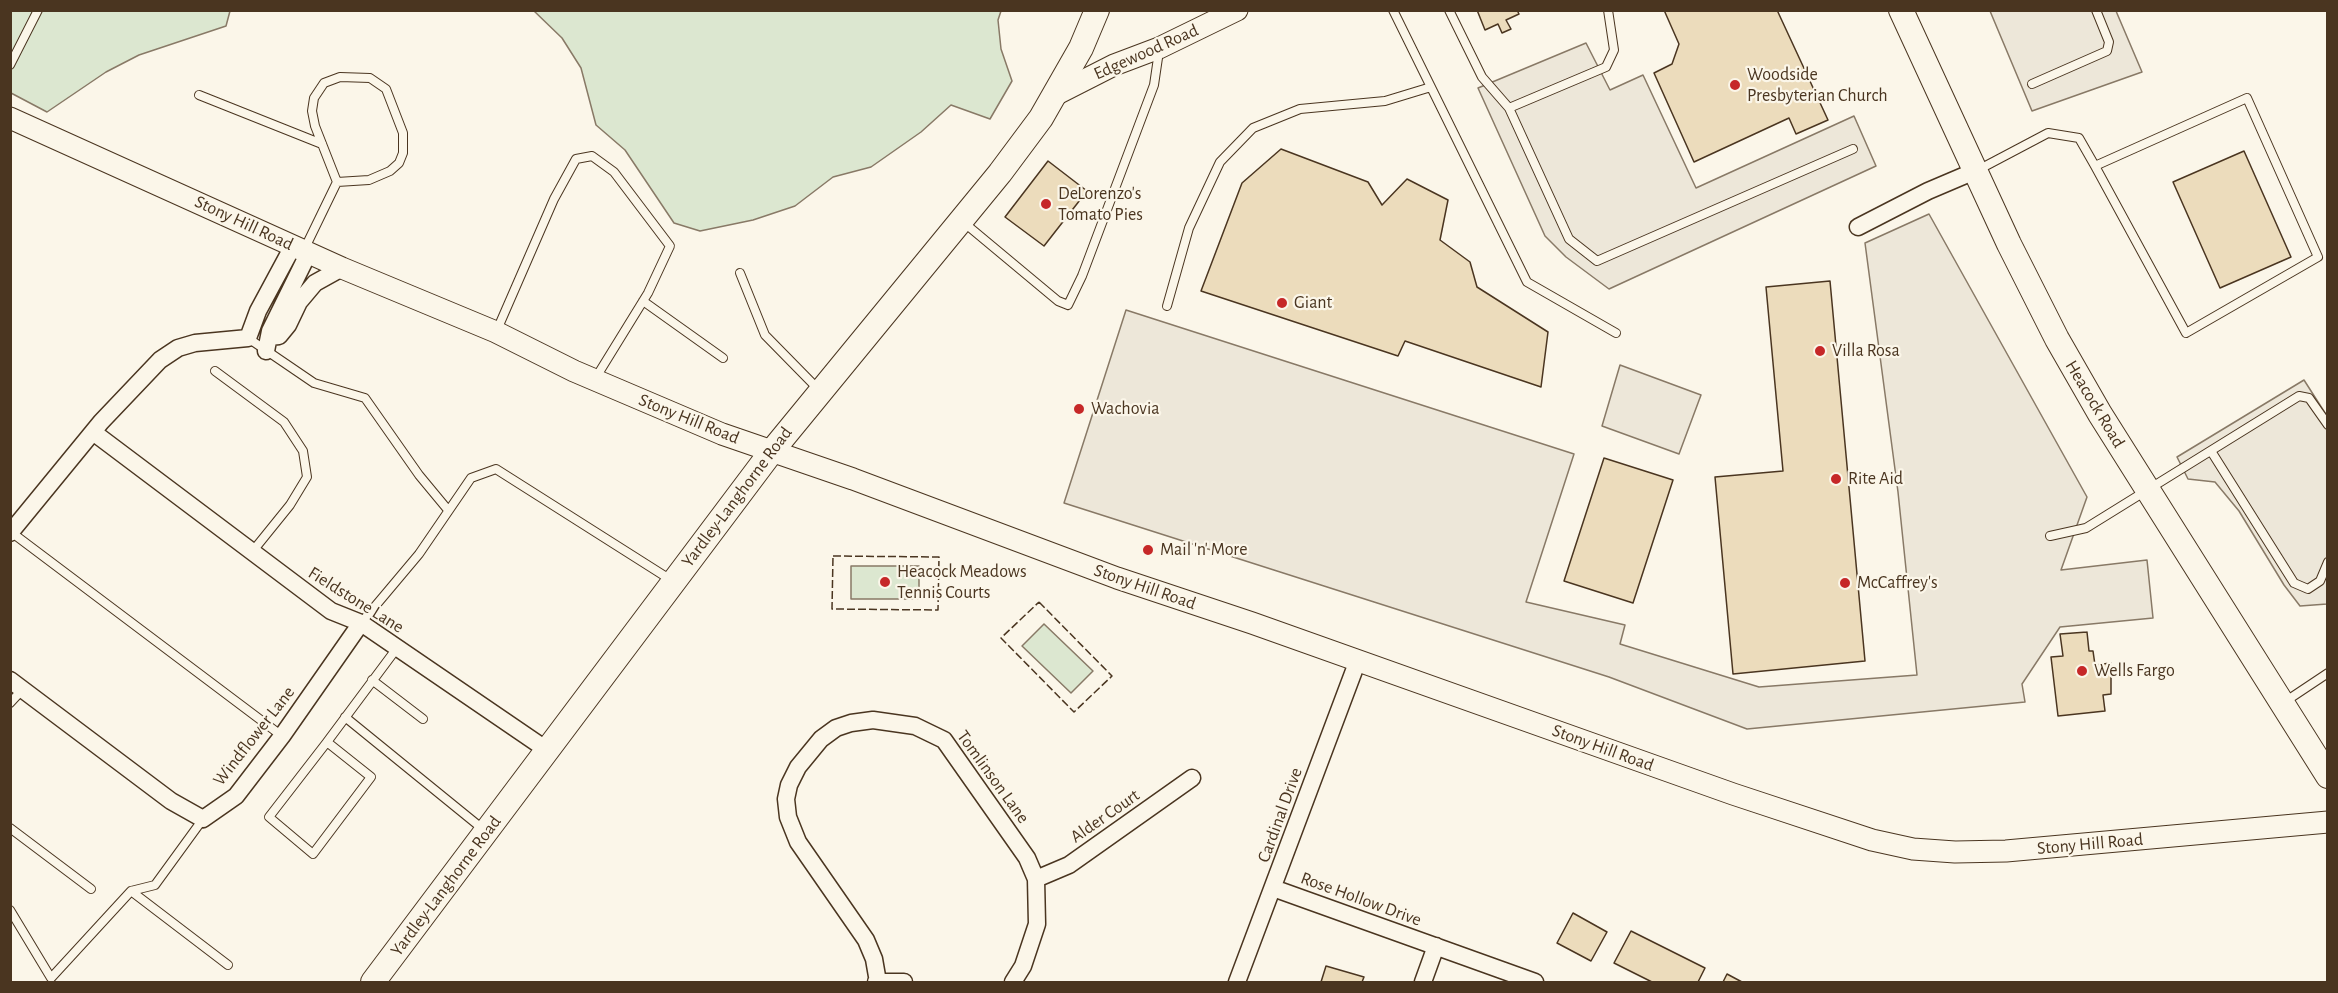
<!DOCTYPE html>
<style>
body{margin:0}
#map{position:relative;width:2338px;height:993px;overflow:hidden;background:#fbf6e9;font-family:"Alegreya Sans",sans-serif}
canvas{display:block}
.frame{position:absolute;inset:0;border:12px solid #4a3520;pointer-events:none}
</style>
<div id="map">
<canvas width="2338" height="993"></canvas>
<div class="frame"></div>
</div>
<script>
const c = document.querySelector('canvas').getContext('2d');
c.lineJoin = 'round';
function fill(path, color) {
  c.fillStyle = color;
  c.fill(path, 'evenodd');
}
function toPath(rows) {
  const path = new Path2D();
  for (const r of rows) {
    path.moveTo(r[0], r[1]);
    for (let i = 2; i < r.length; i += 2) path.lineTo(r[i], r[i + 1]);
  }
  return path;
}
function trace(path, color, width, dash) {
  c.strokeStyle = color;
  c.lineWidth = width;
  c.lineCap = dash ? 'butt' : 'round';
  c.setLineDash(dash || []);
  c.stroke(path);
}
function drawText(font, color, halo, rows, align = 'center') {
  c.font = font + ' "Alegreya Sans",sans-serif';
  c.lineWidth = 4.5;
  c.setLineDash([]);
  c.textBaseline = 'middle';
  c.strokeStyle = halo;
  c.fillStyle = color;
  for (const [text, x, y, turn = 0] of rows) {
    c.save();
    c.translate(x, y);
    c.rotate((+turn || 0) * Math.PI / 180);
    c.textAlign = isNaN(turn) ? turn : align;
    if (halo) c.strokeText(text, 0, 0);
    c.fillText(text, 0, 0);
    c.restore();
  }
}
const green = toPath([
 [10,11,230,11,226,26,139,55,106,72,47,112,11,93,10,11],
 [534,11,1001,11,998,20,1001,49,1012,81,990,119,951,105,921,132,871,167,833,177,795,206,753,220,700,231,674,223,625,150,596,125,581,68,562,38,534,11],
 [851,566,919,566,919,599,851,599,851,566],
 [1044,624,1093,671,1071,693,1022,646,1044,624]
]);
fill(green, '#dce7d0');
trace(green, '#887966', 1.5);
const parking = toPath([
 [1990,11,2116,11,2142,72,2032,111,1990,11],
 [1586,43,1610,90,1643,75,1696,188,1854,116,1876,166,1609,289,1566,257,1545,236,1478,88,1586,43],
 [1929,214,2087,497,2061,570,2147,560,2153,618,2060,627,2022,684,2025,702,1747,729,1609,677,1064,503,1126,310,1574,454,1526,602,1625,625,1620,644,1759,687,1917,675,1898,492,1865,243,1929,214],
 [1620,365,1701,395,1679,454,1602,426,1620,365],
 [2304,380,2327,416,2327,604,2300,606,2284,585,2239,511,2215,482,2188,479,2177,457,2304,380]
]);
fill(parking, '#ede7d9');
trace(parking, '#887966', 1.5);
const building = toPath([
 [1477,10,1517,10,1519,14,1506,20,1511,29,1502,33,1498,24,1485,30,1477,10],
 [1664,10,1777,10,1828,120,1796,134,1789,118,1694,162,1654,73,1672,64,1679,44,1664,10],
 [1281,149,1368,182,1382,205,1407,179,1448,200,1440,240,1470,262,1477,287,1548,332,1541,387,1405,341,1398,356,1201,291,1242,183,1281,149],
 [2244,151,2291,257,2220,288,2173,182,2244,151],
 [1048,161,1087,191,1044,246,1005,217,1048,161],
 [1830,281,1865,661,1733,674,1715,477,1783,471,1766,287,1830,281],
 [1604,458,1673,480,1633,603,1564,581,1604,458],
 [2087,632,2089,651,2093,651,2095,665,2111,663,2111,694,2103,695,2105,711,2058,716,2051,657,2063,656,2060,634,2087,632],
 [1573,913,1607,932,1591,961,1557,943,1573,913],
 [1631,931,1705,968,1698,982,1652,982,1614,963,1631,931],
 [1326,966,1364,977,1362,982,1321,982,1326,966],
 [1727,974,1742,982,1723,982,1727,974]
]);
fill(building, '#ecdcbc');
trace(building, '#4a3520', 1.5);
const service = toPath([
 [1393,10,1527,282,1616,333],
 [1449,10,1482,77,1509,108],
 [1608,10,1614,50,1606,67,1509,108,1569,239,1597,261,1853,149],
 [10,65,38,10],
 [2032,84,2107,51,2109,42,2096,10],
 [199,95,322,144],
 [1976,171,2048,133,2079,138,2095,166,2186,333,2318,257,2247,98,2095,166],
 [962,221,1058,301,1068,305,1082,276,1154,85,1159,51],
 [304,250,337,182,315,126,312,111,314,98,324,83,340,77,370,78,386,89,403,133,403,153,399,163,390,171,369,180,337,182],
 [740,273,765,335,819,390],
 [643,301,723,358],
 [1167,306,1189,228,1220,162,1253,128,1300,109,1385,101,1431,87],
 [497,330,554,199,576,159,592,156,614,172,670,246,648,293,595,379],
 [248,338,314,383,365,398,419,475,448,510],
 [215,371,284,422,303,451,307,477,290,505,252,552],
 [2211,451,2294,583,2308,589,2320,581,2328,562],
 [11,532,282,736],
 [2050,536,2086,528,2299,396,2309,398,2328,425],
 [361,623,419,554,471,478,496,469,671,580],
 [372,680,423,719],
 [10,703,23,689],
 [2283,703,2328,673],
 [345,717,484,830],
 [327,742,269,817,313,854,371,777,327,742,397,648],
 [10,828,91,889],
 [131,891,228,965],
 [10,910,51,978,131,891,155,885,203,819]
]);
const minor = toPath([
 [1858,227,1928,191,1975,171],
 [269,337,279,336,288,325,299,302,315,283,342,268],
 [266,351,270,331,309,252],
 [93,432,331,611,361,623,547,750],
 [10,533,101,422,160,360,178,348,195,343,248,338,258,311,293,246],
 [10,680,171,801,203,819,236,796,282,736,361,623],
 [1036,879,1069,865,1192,778],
 [1273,888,1535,982],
 [876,982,904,982],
 [878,982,874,959,866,940,798,842,788,817,786,799,789,785,798,767,821,739,836,728,851,723,873,720,915,726,944,740,1027,858,1036,879,1037,924,1023,966,1013,982],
 [1237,982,1358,660],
 [1423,982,1436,946]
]);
const tertiary = toPath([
 [1055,95,1114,65,1159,48,1237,10],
 [10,118,342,268,496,332,574,371,722,434,853,479,1117,578,1252,623,1733,794,1872,840,1913,849,1955,852,2006,851,2328,822]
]);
const secondary = toPath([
 [1901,10,2009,244,2057,339,2100,414,2328,776],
 [373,982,772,451,1000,173,1041,118,1081,48,1097,10]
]);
trace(service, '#4a3520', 10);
trace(minor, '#4a3520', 19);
trace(tertiary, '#4a3520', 23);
trace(secondary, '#4a3520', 26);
trace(service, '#fbf6e9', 8);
trace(minor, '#fbf6e9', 16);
trace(tertiary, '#fbf6e9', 21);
trace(secondary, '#fbf6e9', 24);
trace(toPath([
 [833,556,939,557,938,610,832,609,833,556],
 [1039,602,1112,676,1074,712,1001,638,1039,602]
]), '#4a3520', 1.5, [8, 3]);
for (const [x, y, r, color] of [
 [1735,85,6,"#c62828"],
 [1046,204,6,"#c62828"],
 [1282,303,6,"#c62828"],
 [1820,351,6,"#c62828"],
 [1079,409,6,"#c62828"],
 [1836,479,6,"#c62828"],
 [1148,550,6,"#c62828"],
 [885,582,6,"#c62828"],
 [1845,583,6,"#c62828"],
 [2082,671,6,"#c62828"]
]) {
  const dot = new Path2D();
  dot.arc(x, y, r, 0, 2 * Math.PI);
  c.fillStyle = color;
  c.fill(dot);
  trace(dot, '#fbf6e9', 2);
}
drawText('18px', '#4a3520', '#fbf6e9', [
 ["Edgewood Road",1146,52,-24],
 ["Stony Hill Road",244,223,25],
 ["Heacock Road",2095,404,59],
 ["Stony Hill Road",689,419,22],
 ["Yardley-Langhorne Road",737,497,-53],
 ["Stony Hill Road",1145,587,19],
 ["Fieldstone Lane",356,600,32],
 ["Windflower Lane",254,736,-52],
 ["Stony Hill Road",1603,748,20],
 ["Tomlinson Lane",993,777,54],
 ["Cardinal Drive",1280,815,-70],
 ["Alder Court",1105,816,-35],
 ["Stony Hill Road",2090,844,-5],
 ["Yardley-Langhorne Road",446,886,-53],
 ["Rose Hollow Drive",1361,899,20]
]);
drawText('18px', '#4a3520', '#fbf6e9', [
 ["Woodside",1747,75],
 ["Presbyterian Church",1747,96],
 ["DeLorenzo's",1058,194],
 ["Tomato Pies",1058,215],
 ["Giant",1294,303],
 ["Villa Rosa",1832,351],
 ["Wachovia",1091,409],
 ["Rite Aid",1848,479],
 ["Mail 'n' More",1160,550],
 ["Heacock Meadows",897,572],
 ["Tennis Courts",897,593],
 ["McCaffrey's",1857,583],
 ["Wells Fargo",2094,671]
], 'left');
</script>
